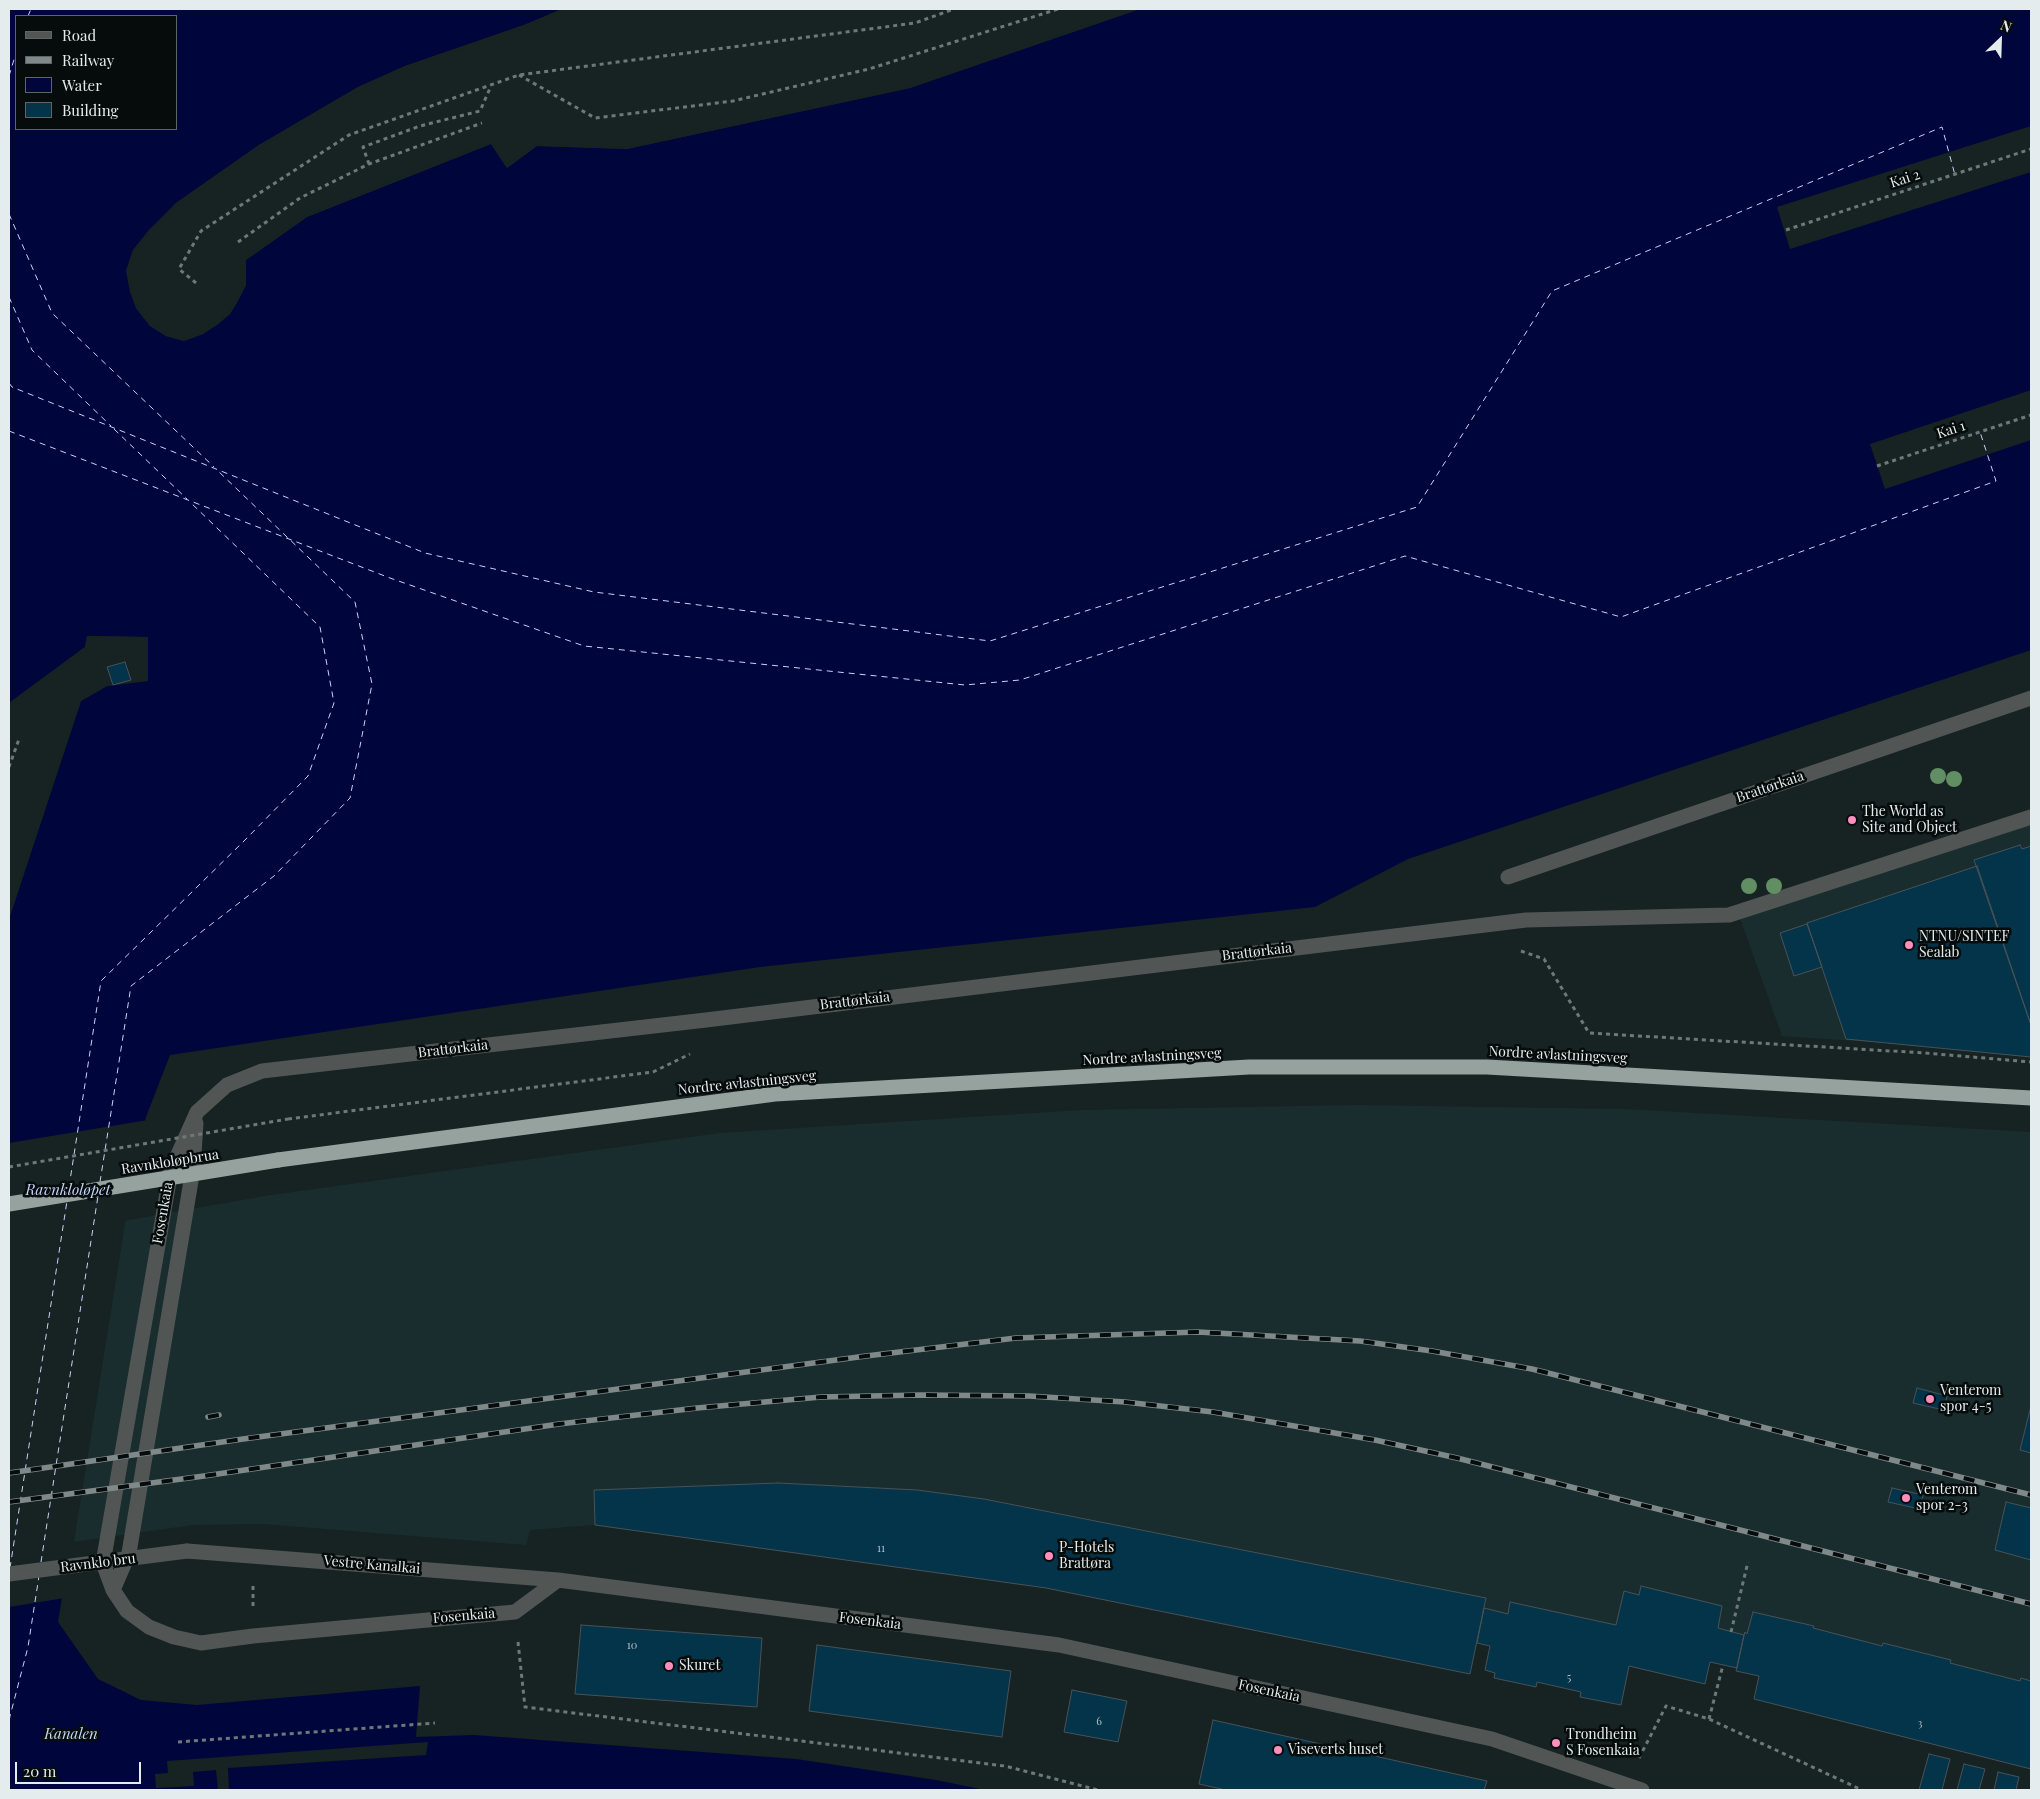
<!DOCTYPE html>
<meta charset="utf-8">
<style>
body{margin:0}
#map{position:relative;width:2040px;height:1799px;overflow:hidden;background:#172223;font-family:"Playfair Display",serif}
canvas{display:block}
.frame{position:absolute;inset:0;border:10px solid #e5eced;pointer-events:none}
.legend{position:absolute;left:15px;top:15px;width:162px;height:115px;box-sizing:border-box;background:#060b0b;border:1px solid #5f6565;margin:0;padding:6px 9px;list-style:none;font-size:15px;color:#e5eced}
.legend li{display:flex;align-items:center;gap:10px;height:25px}
.legend b{width:25px;border:1px solid #5f6565}
.north{position:absolute;left:1975px;top:15px;width:50px;height:50px;-webkit-text-stroke:4px #060b0b;paint-order:stroke;rotate:24deg;font-size:14px;font-weight:700;line-height:20px;text-align:center;color:#e5eced}
.north::after{content:'';display:block;margin:auto;width:18px;height:22px;background:#e5eced;clip-path:polygon(50% 0,100% 100%,50% 72%,0 100%)}
.scale{position:absolute;left:15px;top:1762px;width:126px;height:22px;box-sizing:border-box;border:2px solid #e5eced;border-top:0;padding-left:6px;font-size:15px;line-height:18px;white-space:nowrap;color:#e5eced;-webkit-text-stroke:4px #060b0b;paint-order:stroke}
</style>
<div id="map">
<canvas width="2040" height="1799"></canvas>
<div class="frame"></div>
<ul class="legend">
<li><b style="height:6px;background:#515654"></b>Road</li>
<li><b style="height:6px;background:#80898a"></b>Railway</li>
<li><b style="height:14px;background:#00063b"></b>Water</li>
<li><b style="height:14px;background:#043449"></b>Building</li>
</ul>
<div class="north">N</div>
<div class="scale">20 m</div>
</div>
<script>
const c = document.querySelector('canvas').getContext('2d');
c.lineJoin = 'round';
function fill(path, color) {
  c.fillStyle = color;
  c.fill(path, 'evenodd');
}
function toPath(rows) {
  const path = new Path2D();
  for (const r of rows) {
    path.moveTo(r[0], r[1]);
    for (let i = 2; i < r.length; i += 2) path.lineTo(r[i], r[i + 1]);
  }
  return path;
}
function trace(path, color, width, dash) {
  c.strokeStyle = color;
  c.lineWidth = width;
  c.lineCap = dash ? 'butt' : 'round';
  c.setLineDash(dash || []);
  c.stroke(path);
}
function drawText(font, color, halo, rows, align = 'center') {
  c.font = font + ' "Playfair Display",serif';
  c.lineWidth = 5;
  c.setLineDash([]);
  c.textBaseline = 'middle';
  c.strokeStyle = halo;
  c.fillStyle = color;
  for (const [text, x, y, turn = 0] of rows) {
    c.save();
    c.translate(x, y);
    c.rotate((+turn || 0) * Math.PI / 180);
    c.textAlign = isNaN(turn) ? turn : align;
    if (halo) c.strokeText(text, 0, 0);
    c.fillText(text, 0, 0);
    c.restore();
  }
}
fill(toPath([
 [2031,813,2031,1053,1782,1036,1736,907],
 [1356,1105,1625,1109,2031,1132,2031,1769,1754,1699,1759,1676,1736,1671,1736,1668,1710,1662,1705,1684,1629,1666,1621,1705,1580,1697,1581,1692,1537,1682,1536,1687,1494,1678,1495,1673,1485,1670,1490,1646,1477,1643,1486,1598,1063,1514,984,1499,917,1490,778,1483,594,1490,595,1525,530,1530,526,1545,263,1524,193,1525,9,1551,9,1241,271,1195,720,1133,1082,1110]
]), '#192d2f');
fill(toPath([
 [9,9,562,9,524,25,405,66,358,87,259,145,176,203,133,250,126,271,136,308,150,326,166,336,184,341,203,334,230,314,246,285,246,260,307,217,491,144,507,168,537,146,627,149,910,88,1140,9,2031,9,2031,650,1408,859,1315,907,760,967,170,1055,146,1117,127,1199,58,1622,98,1679,141,1700,197,1705,420,1686,416,1737,474,1735,796,1759,936,1780,985,1790,9,1790,9,919,81,701,107,686,147,681,148,637,87,636,85,647,9,703],
 [16,16,176,16,176,129,16,129]
]), '#00063b');
fill(toPath([
 [562,9,564,9,563,11,525,27,406,68,360,90,261,147,178,205,150,232,135,251,129,271,132,292,138,307,152,324,167,334,184,338,202,332,228,312,236,300,244,285,244,258,306,215,490,142,493,143,507,164,537,143,627,147,910,85,1132,9,1140,9,910,88,627,149,537,146,507,168,491,144,307,217,246,260,246,285,238,301,230,314,217,325,203,334,184,341,166,336,150,326,136,308,130,292,126,271,133,250,148,231,176,203,259,145,358,87,405,66,524,25],
 [2031,126,2031,172,1790,249,1777,207],
 [2031,390,2031,440,1885,489,1870,444],
 [87,636,148,637,148,681,107,686,81,701,9,919,9,911,79,700,107,684,145,679,145,639,89,639,87,649,9,705,9,703,85,647],
 [148,1120,129,1199,65,1598,9,1607,9,1143],
 [428,1742,426,1755,228,1768,229,1790,218,1790,216,1770,193,1772,194,1786,156,1788,155,1774,168,1773,167,1761]
]), '#172223');
trace(toPath([
 [28,16,31,9],
 [9,76,16,53],
 [9,214,52,313,214,467],
 [9,297,32,350,111,426],
 [9,383,12,387,425,553,594,592,990,641,1417,507,1552,291,1942,127,1955,175],
 [114,429,187,499],
 [9,431,390,578,584,646,965,685,1020,680,1405,556,1621,617,1996,481,1980,432],
 [100,1182,131,986,274,876,350,798,372,684,355,602,217,470],
 [69,1187,101,981,243,842,308,776,334,703,320,627,190,502],
 [41,1562,98,1196],
 [10,1568,67,1201],
 [9,1720,28,1647,39,1576]
]), '#c3d5f8', 1, [6, 5]);
const building = toPath([
 [125,662,131,680,113,685,107,667,125,662],
 [2020,845,2022,849,2031,846,2031,1025,1974,860,2020,845],
 [1977,866,2031,1025,2031,1057,1846,1039,1807,923,1977,866],
 [1807,924,1822,967,1794,976,1780,933,1807,924],
 [1917,1388,1947,1396,1944,1410,1913,1403,1917,1388],
 [2031,1406,2031,1453,2020,1450,2031,1406],
 [778,1483,917,1490,984,1499,1486,1598,1470,1674,1046,1588,595,1525,594,1490,778,1483],
 [1892,1488,1923,1495,1920,1509,1888,1502,1892,1488],
 [2006,1502,2031,1508,2031,1560,1995,1550,2006,1502],
 [1641,1586,1722,1606,1718,1628,1744,1635,1737,1668,1710,1662,1705,1684,1629,1666,1621,1705,1580,1697,1581,1692,1537,1682,1536,1687,1494,1678,1495,1673,1485,1670,1490,1646,1477,1643,1484,1608,1508,1614,1510,1602,1616,1625,1624,1591,1639,1595,1641,1586],
 [1753,1612,1814,1626,1813,1628,1882,1646,1883,1643,1951,1660,1950,1663,2020,1681,2021,1678,2031,1681,2031,1769,1754,1699,1759,1676,1736,1671,1744,1635,1745,1632,1747,1634,1753,1612],
 [581,1625,762,1638,757,1707,575,1694,581,1625],
 [817,1645,1011,1671,1002,1737,809,1711,817,1645],
 [1072,1690,1127,1701,1118,1742,1064,1732,1072,1690],
 [1213,1720,1487,1781,1484,1790,1226,1790,1199,1784,1213,1720],
 [1929,1754,1950,1759,1942,1790,1919,1790,1929,1754],
 [1964,1764,1985,1769,1979,1790,1957,1790,1964,1764],
 [1998,1772,2019,1777,2016,1790,1994,1790,1998,1772]
]);
fill(building, '#043449');
trace(building, '#485257', 1);
trace(toPath([
 [519,75,595,118,733,101,869,69,1058,9],
 [369,164,363,147,420,126,480,111,491,86],
 [1786,230,2031,149],
 [238,242,300,198,369,164,482,123],
 [196,283,179,269,201,231,349,135,519,75,915,23,954,9],
 [1877,466,2031,415],
 [9,767,19,739],
 [1521,951,1544,959,1589,1033,1925,1053,2031,1062],
 [288,1119,653,1072,690,1054],
 [253,1586,253,1607],
 [1731,1632,1748,1562],
 [518,1642,525,1707,1005,1766,1098,1790],
 [1709,1719,1723,1665],
 [178,1742,435,1723],
 [1639,1758,1666,1706,1709,1719,1862,1790]
]), '#6f7879', 3, [4, 4]);
trace(toPath([
 [1508,877,2031,698],
 [187,1551,558,1580],
 [113,1590,129,1553,193,1169,196,1123],
 [1642,1790,1492,1739,1059,1645,558,1580,515,1612,253,1636,201,1643,174,1637,149,1627,127,1611,113,1590,103,1563,171,1170,197,1112,227,1085,262,1071,706,1020,1526,920,1729,915,2031,817]
]), '#515654', 15);
trace(toPath([
 [278,1160,775,1094,1249,1067,1487,1067,2031,1098]
]), '#95a29d', 15);
const rail = toPath([
 [208,1417,219,1415],
 [9,1473,243,1439,866,1356,1016,1338,1198,1332,1360,1341,1432,1351,1532,1369,2031,1495],
 [9,1502,204,1476,559,1424,697,1408,821,1397,921,1395,1029,1396,1125,1402,1213,1412,1375,1440,1457,1458,2031,1604]
]);
trace(rail, '#80898a', 5.5);
trace(rail, '#060b0b', 4, [11]);
trace(toPath([
 [9,1167,288,1119]
]), '#6f7879', 3, [4, 4]);
trace(toPath([
 [9,1574,187,1551]
]), '#515654', 15);
trace(toPath([
 [9,1204,278,1160]
]), '#95a29d', 15);
c.fillStyle = '#618e62';
for (const [x, y] of [
 [1938,776],
 [1954,779],
 [1749,886],
 [1774,886]
]) {
  c.beginPath();
  c.arc(x, y, 8, 0, 2 * Math.PI);
  c.fill();
}
for (const [x, y, r, color] of [
 [1852,820,5,"#fe8ebd"],
 [1909,945,5,"#fe8ebd"],
 [1930,1399,5,"#fe8ebd"],
 [1906,1498,5,"#fe8ebd"],
 [1049,1556,5,"#fe8ebd"],
 [669,1666,5,"#fe8ebd"],
 [1556,1743,5,"#fe8ebd"],
 [1278,1750,5,"#fe8ebd"]
]) {
  const dot = new Path2D();
  dot.arc(x, y, r, 0, 2 * Math.PI);
  c.fillStyle = color;
  c.fill(dot);
  trace(dot, '#060b0b', 2);
}
drawText('11px', '#adbec4', null, [
 ["11",881,1549],
 ["10",632,1646],
 ["5",1569,1678],
 ["6",1099,1722],
 ["3",1920,1724]
]);
drawText('14px', '#e5eced', '#060b0b', [
 ["Kai 2",1905,179,-18],
 ["Kai 1",1951,430,-18],
 ["Brattørkaia",1770,787,-19],
 ["Brattørkaia",1257,952,-7],
 ["Brattørkaia",855,1001,-7],
 ["Brattørkaia",453,1049,-7],
 ["Nordre avlastningsveg",1558,1055,3],
 ["Nordre avlastningsveg",1152,1057,-3],
 ["Nordre avlastningsveg",747,1083,-6],
 ["Ravnkloløpbrua",170,1162,-9],
 ["Fosenkaia",163,1213,-80],
 ["Ravnklo bru",98,1563,-7],
 ["Vestre Kanalkai",372,1565,5],
 ["Fosenkaia",464,1616,-5],
 ["Fosenkaia",870,1621,7],
 ["Fosenkaia",1269,1691,12]
]);
drawText('14px', '#e5eced', '#060b0b', [
 ["The World as",1862,812],
 ["Site and Object",1862,828],
 ["NTNU/SINTEF",1919,937],
 ["Sealab",1919,953],
 ["Venterom",1940,1391],
 ["spor 4-5",1940,1407],
 ["Venterom",1916,1490],
 ["spor 2-3",1916,1506],
 ["P-Hotels",1059,1548],
 ["Brattøra",1059,1564],
 ["Skuret",679,1666],
 ["Trondheim",1566,1735],
 ["S Fosenkaia",1566,1751],
 ["Viseverts huset",1288,1750]
], 'left');
drawText('italic 15px', '#c3d5f8', '#060b0b', [
 ["Ravnkloløpet",68,1190],
 ["Kanalen",71,1734]
]);
</script>
